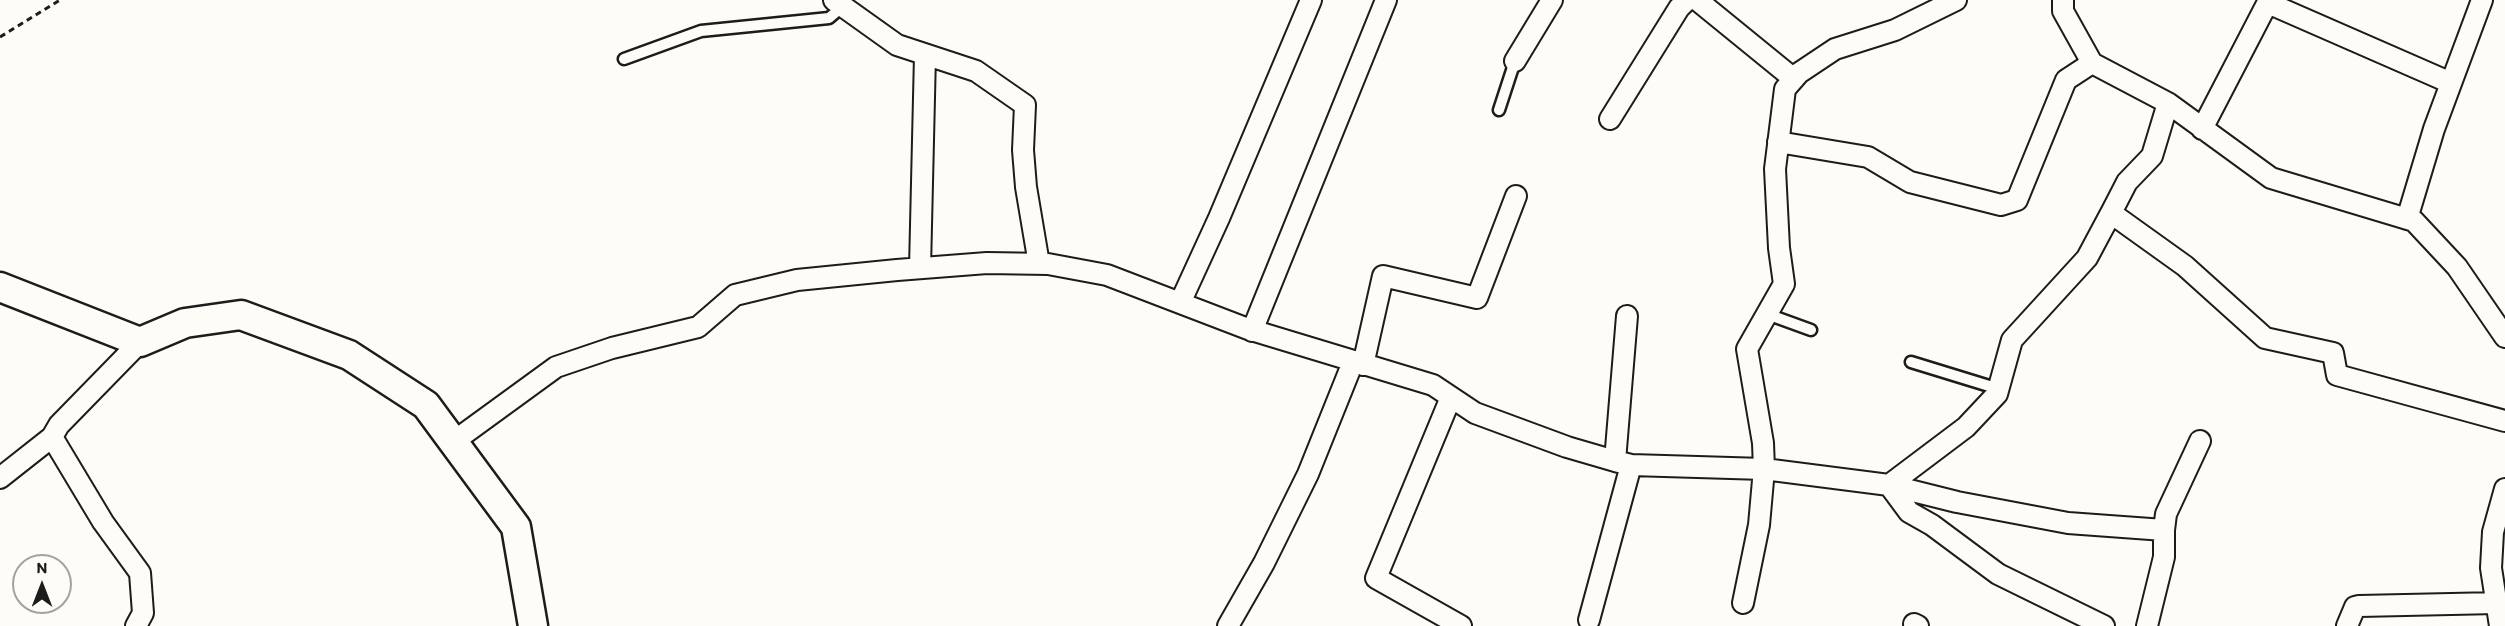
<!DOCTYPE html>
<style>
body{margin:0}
#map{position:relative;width:2505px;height:626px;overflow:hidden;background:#fdfcf7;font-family:Itim,sans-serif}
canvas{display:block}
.north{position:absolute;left:12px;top:554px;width:60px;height:60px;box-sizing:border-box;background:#fdfcf7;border:2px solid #a3a29f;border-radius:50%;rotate:0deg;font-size:16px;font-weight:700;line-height:24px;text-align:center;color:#1c1c1c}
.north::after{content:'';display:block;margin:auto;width:21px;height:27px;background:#1c1c1c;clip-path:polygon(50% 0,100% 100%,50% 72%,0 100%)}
</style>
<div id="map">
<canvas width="2505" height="626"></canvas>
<div class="north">N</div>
</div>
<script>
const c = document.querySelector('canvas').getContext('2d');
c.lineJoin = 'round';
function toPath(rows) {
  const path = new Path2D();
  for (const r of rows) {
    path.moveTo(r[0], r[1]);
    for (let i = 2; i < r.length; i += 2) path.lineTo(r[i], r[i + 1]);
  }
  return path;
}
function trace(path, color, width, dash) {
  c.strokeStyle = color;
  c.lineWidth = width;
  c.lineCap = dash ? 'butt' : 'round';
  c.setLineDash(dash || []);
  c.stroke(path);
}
const lane = toPath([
 [624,59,701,31,829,18,842,7],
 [1499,110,1515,61],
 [1767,314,1811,330],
 [1911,362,1999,389]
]);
const street = toPath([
 [834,0,897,45,976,71,1025,105,1023,150,1026,187,1039,264],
 [1697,0,1794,79],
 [2063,0,2063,11,2092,63],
 [2268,3,2451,83],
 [1515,61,1552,0],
 [1610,119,1679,8,1687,0],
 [2202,129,2269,0],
 [1778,142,1868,157,1910,182,2001,205,2017,200,2066,80,2092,63,2168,103,2271,178,2414,221,2457,267,2505,337],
 [2111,213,2127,182,2152,156,2168,103],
 [2407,219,2434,129,2482,0],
 [920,268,925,55],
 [1180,303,1219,218,1311,0],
 [1252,331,1386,0],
 [1363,365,1383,276,1477,298,1516,196],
 [1451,397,1376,578,1461,626],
 [52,437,103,522,140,573,143,613,136,626],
 [453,442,556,367,612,348,698,327,735,295,797,280,897,270,987,263,1048,264,1107,275,1248,329,1433,385,1475,413,1567,447,1615,461,1631,465,1764,469,1763,443,1747,349,1784,284,1779,248,1775,169,1785,89,1799,73,1835,49,1895,30,1956,0],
 [1615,461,1627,316],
 [0,478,52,437,59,425,140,342],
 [2164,530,2166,514,2200,441],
 [1743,603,1759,525,1764,469,1889,485,1957,502,2068,523,2164,530,2164,557,2147,626],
 [1589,620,1631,465],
 [1914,624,1918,626],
 [1228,626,1264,563,1308,474,1353,362],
 [2104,626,1998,574,1932,525,1909,512,1889,485,1966,427,1997,394,2012,340,2087,258,2111,213,2185,266,2265,338,2333,353,2337,375,2505,421],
 [2347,626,2355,607,2359,606,2497,603],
 [2500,626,2491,568,2493,532,2505,489]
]);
const secondary = toPath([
 [0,287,140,342,185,323,241,315,349,355,426,405,516,527,533,626]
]);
trace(lane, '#1c1c1c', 15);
trace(street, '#1c1c1c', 24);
trace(secondary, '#1c1c1c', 33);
trace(toPath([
 [0,37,60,0]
]), '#1c1c1c', 3, [6, 4.5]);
trace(lane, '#fdfcf7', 10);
trace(street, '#fdfcf7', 20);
trace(secondary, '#fdfcf7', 28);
</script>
